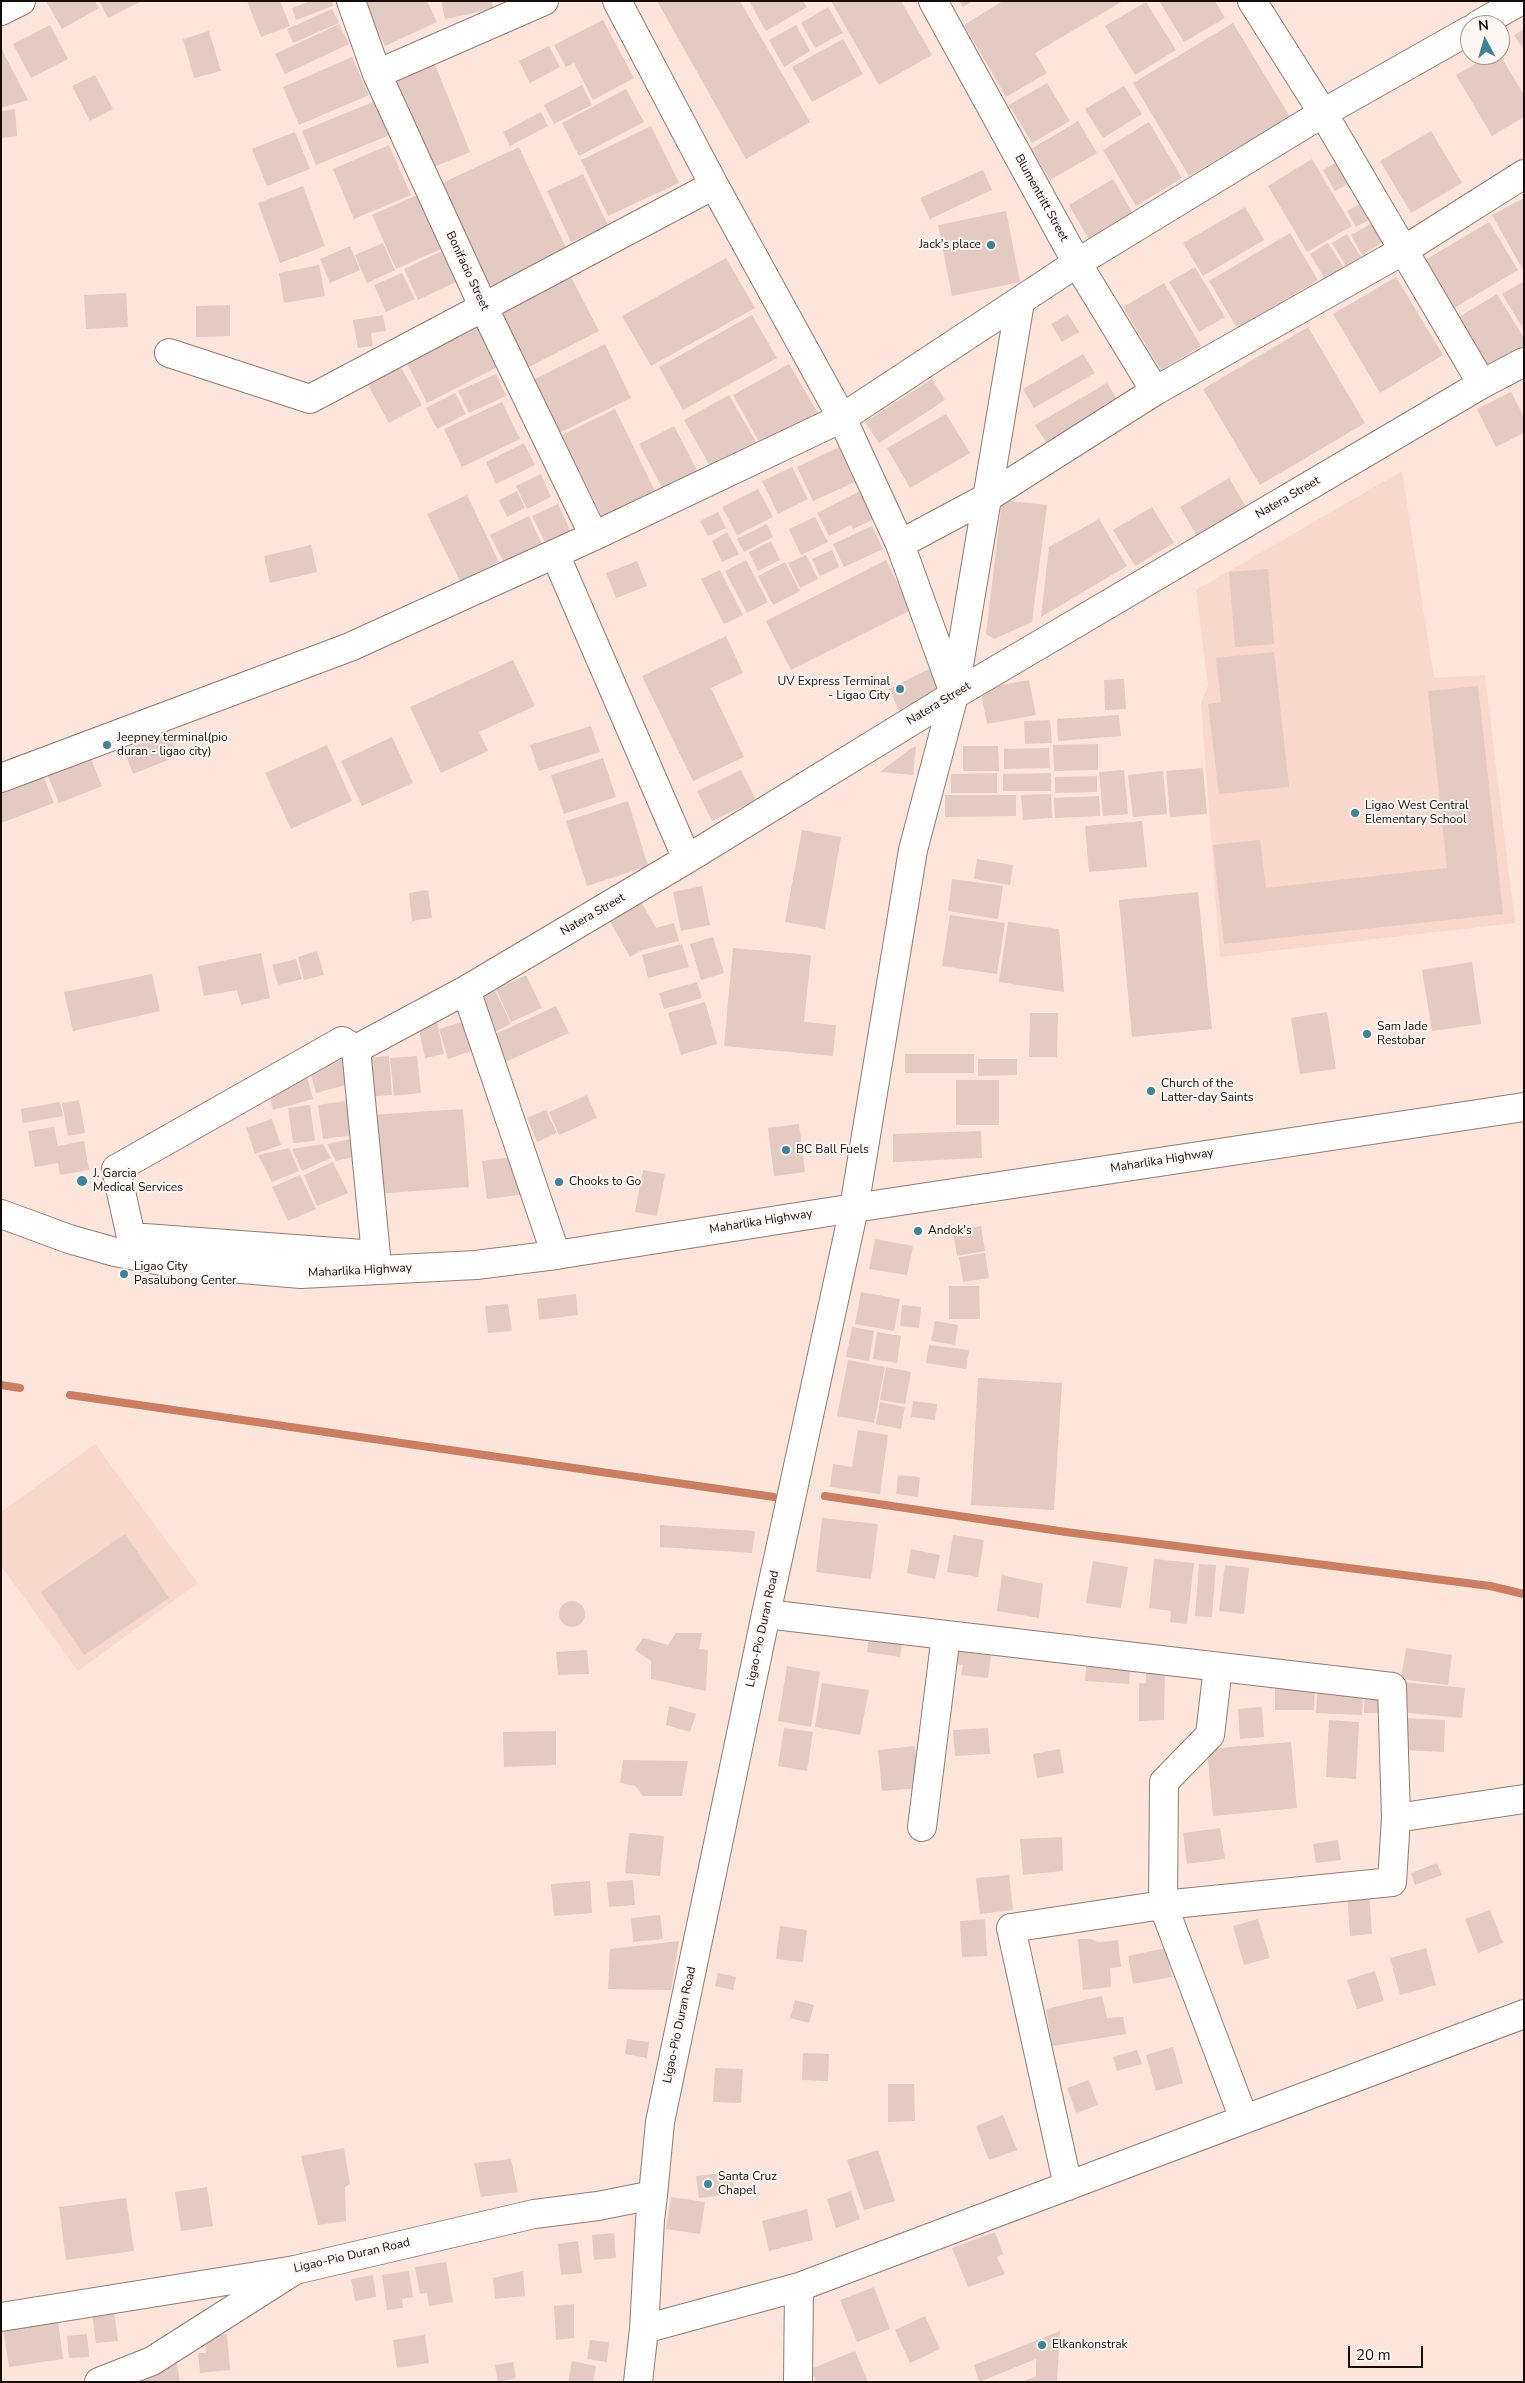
<!DOCTYPE html>
<style>
body{margin:0}
#map{position:relative;width:1525px;height:2383px;overflow:hidden;background:#fee5dc;font-family:"Nunito Sans",sans-serif}
canvas{display:block}
.frame{position:absolute;inset:0;border:2px solid #140d0a;pointer-events:none}
.north{position:absolute;left:1460px;top:15px;width:50px;height:50px;box-sizing:border-box;background:#fcf7f5;border:1px solid #9f9997;border-radius:50%;rotate:354deg;font-size:14px;font-weight:700;line-height:20px;text-align:center;color:#140d0a}
.north::after{content:'';display:block;margin:auto;width:18px;height:22px;background:#418295;clip-path:polygon(50% 0,100% 100%,50% 72%,0 100%)}
.scale{position:absolute;left:1348px;top:2346px;width:75px;height:22px;box-sizing:border-box;border:2px solid #140d0a;border-top:0;padding-left:6px;font-size:15px;line-height:18px;white-space:nowrap;color:#140d0a;-webkit-text-stroke:4px #fcf7f5;paint-order:stroke}
</style>
<div id="map">
<canvas width="1525" height="2383"></canvas>
<div class="frame"></div>
<div class="north">N</div>
<div class="scale">20 m</div>
</div>
<script>
const c = document.querySelector('canvas').getContext('2d');
c.lineJoin = 'round';
function fill(path, color) {
  c.fillStyle = color;
  c.fill(path, 'evenodd');
}
function toPath(rows) {
  const path = new Path2D();
  for (const r of rows) {
    if (r.length === 3) {
      path.moveTo(r[0] + r[2], r[1]);
      path.arc(r[0], r[1], r[2], 0, 2 * Math.PI);
      continue;
    }
    path.moveTo(r[0], r[1]);
    for (let i = 2; i < r.length; i += 2) path.lineTo(r[i], r[i + 1]);
  }
  return path;
}
function trace(path, color, width, dash) {
  c.strokeStyle = color;
  c.lineWidth = width;
  c.lineCap = dash ? 'butt' : 'round';
  c.setLineDash(dash || []);
  c.stroke(path);
}
function drawText(font, color, halo, rows, align = 'center') {
  c.font = font + ' "Nunito Sans",sans-serif';
  c.lineWidth = 4;
  c.setLineDash([]);
  c.textBaseline = 'middle';
  c.strokeStyle = halo;
  c.fillStyle = color;
  for (const [text, x, y, turn = 0] of rows) {
    c.save();
    c.translate(x, y);
    c.rotate((+turn || 0) * Math.PI / 180);
    c.textAlign = isNaN(turn) ? turn : align;
    if (halo) c.strokeText(text, 0, 0);
    c.fillText(text, 0, 0);
    c.restore();
  }
}
fill(toPath([
 [1402,471,1434,678,1485,675,1515,923,1220,957,1201,703,1208,686,1196,590],
 [95,1444,198,1583,78,1671,1,1566,1,1512]
]), '#f8d7cc');
trace(toPath([
 [1,1385,20,1388],
 [70,1395,774,1497],
 [825,1496,1066,1532,1490,1586,1524,1594]
]), '#cc7e63', 8);
fill(toPath([
 [46,1,95,1,99,8,62,29],
 [99,1,142,1,108,18],
 [247,1,280,1,290,26,261,37],
 [311,1,332,1,333,6,296,20,292,8],
 [363,1,427,1,437,22,385,46],
 [441,1,492,1,493,9,445,19],
 [657,1,740,1,810,122,746,159],
 [749,1,803,1,807,7,766,31],
 [831,1,901,1,932,55,879,85],
 [959,1,973,1,963,7],
 [1003,1,1123,1,1035,53,1047,73,1006,97,964,25],
 [1159,1,1215,1,1225,18,1184,42],
 [1146,2,1176,50,1135,75,1105,26],
 [828,7,843,33,815,48,801,23],
 [332,9,339,23,293,43,287,29],
 [603,20,634,78,593,100,574,63,566,67,554,45],
 [1233,23,1290,117,1189,176,1133,83],
 [339,24,349,44,285,74,275,54],
 [50,25,68,59,31,78,13,44],
 [796,25,810,51,784,67,769,40],
 [1524,29,1524,50,1514,35],
 [209,31,221,71,194,78,183,39],
 [843,39,863,74,812,102,792,67],
 [549,46,560,67,530,83,519,61],
 [1,48,28,100,1,108],
 [1491,55,1500,55,1524,95,1524,117,1492,136,1456,75],
 [352,57,369,95,299,125,283,87],
 [434,62,470,152,429,169,393,78],
 [95,75,113,109,90,121,72,86],
 [1047,83,1070,121,1032,143,1009,105],
 [582,85,592,105,554,124,544,105],
 [1124,86,1142,114,1103,138,1085,109],
 [626,89,644,122,579,156,562,123],
 [378,100,392,134,316,165,302,131],
 [15,109,17,136,1,138,1,111],
 [541,112,548,126,510,146,503,132],
 [1078,121,1097,153,1050,180,1031,149],
 [1149,122,1182,178,1136,206,1103,150],
 [651,126,679,183,608,216,581,160],
 [1431,131,1462,183,1411,213,1380,161],
 [295,132,310,169,267,186,252,149],
 [389,145,411,195,354,219,333,169],
 [519,147,567,250,489,287,440,184],
 [1312,159,1352,226,1307,252,1268,186],
 [1337,162,1349,183,1335,191,1323,170],
 [983,170,992,190,930,219,920,198],
 [583,174,608,225,571,242,547,191],
 [1113,179,1135,217,1091,243,1069,205],
 [303,186,325,246,280,263,258,203],
 [417,195,441,249,396,269,372,215],
 [1524,198,1524,272,1492,215],
 [1364,201,1374,217,1356,227,1347,211],
 [1245,207,1264,240,1203,276,1183,243],
 [1006,211,1020,282,952,296,938,225],
 [1374,222,1385,241,1362,255,1351,235],
 [1489,222,1518,270,1454,308,1425,260],
 [1290,233,1318,280,1237,328,1209,281],
 [1347,234,1361,257,1346,266,1332,243],
 [383,243,395,270,367,283,355,255],
 [1328,243,1344,268,1325,279,1310,254],
 [350,246,360,270,330,283,320,259],
 [442,251,456,282,418,300,404,269],
 [726,258,755,308,651,366,622,316],
 [319,265,325,296,284,303,279,273],
 [1195,267,1225,317,1199,332,1169,282],
 [402,273,415,299,386,312,374,285],
 [570,275,599,331,521,371,492,315],
 [1396,277,1443,355,1380,393,1333,314],
 [1524,281,1524,330,1502,294],
 [1164,283,1201,346,1161,370,1123,307],
 [126,293,128,327,86,329,84,295],
 [1497,294,1524,338,1524,353,1492,372,1459,317],
 [230,305,230,336,196,337,196,306],
 [1068,314,1079,332,1062,342,1051,324],
 [383,315,386,331,371,333,373,346,358,348,353,320],
 [752,315,777,358,683,410,659,367],
 [481,317,505,363,427,403,404,357],
 [1308,327,1365,423,1260,485,1203,389],
 [605,344,631,398,555,435,529,382],
 [1083,354,1095,373,1034,408,1023,389],
 [397,360,422,405,389,423,364,378],
 [789,364,818,413,761,445,733,395],
 [496,374,506,396,469,413,458,391],
 [932,379,945,400,879,443,865,422],
 [1107,383,1118,401,1046,442,1035,425],
 [1511,392,1524,417,1524,433,1496,447,1477,409],
 [455,393,466,414,437,429,426,408],
 [729,395,760,449,715,475,684,420],
 [502,402,520,439,462,467,444,429],
 [615,409,658,497,605,523,562,435],
 [946,414,970,453,910,488,887,448],
 [674,426,699,474,664,491,639,444],
 [524,443,535,465,496,484,486,462],
 [839,447,855,482,813,501,797,467],
 [792,467,808,499,778,514,762,481],
 [541,474,551,497,527,509,516,486],
 [1229,478,1246,507,1197,536,1180,507],
 [758,489,773,517,737,535,722,507],
 [517,491,525,508,507,517,499,500],
 [860,491,874,519,853,529,851,525,829,536,817,513],
 [467,495,499,562,460,581,427,514],
 [1002,500,1047,505,1032,622,994,639,986,634],
 [558,504,572,534,547,546,532,516],
 [1152,507,1174,543,1135,566,1113,530],
 [718,512,726,528,708,536,700,521],
 [529,516,543,547,505,565,490,535],
 [815,517,828,542,801,555,789,529],
 [1099,519,1127,566,1041,617,1049,547],
 [767,524,773,537,744,552,737,539],
 [872,526,883,549,844,567,833,544],
 [727,532,739,554,722,562,712,541],
 [771,541,780,560,758,571,749,552],
 [311,545,317,572,270,583,264,556],
 [832,550,839,567,820,576,812,559],
 [806,555,818,579,800,588,788,563],
 [746,560,768,602,747,613,725,571],
 [886,560,911,610,791,670,766,621],
 [637,561,647,586,616,598,606,573],
 [785,562,800,591,773,605,758,576],
 [1268,569,1274,644,1235,647,1229,572],
 [720,570,743,615,724,624,701,579],
 [726,636,743,673,711,688,744,757,693,781,642,676],
 [1274,652,1289,787,1219,794,1208,704,1221,702,1216,658],
 [513,660,535,706,479,732,488,751,441,773,410,707],
 [929,669,939,690,899,710,889,689],
 [1124,679,1126,709,1105,710,1104,680],
 [1029,680,1036,715,987,724,980,689],
 [1478,686,1503,914,1224,944,1213,845,1260,840,1266,888,1447,868,1428,691],
 [1119,715,1121,736,1058,741,1057,719],
 [1050,720,1052,743,1025,744,1024,721],
 [591,726,600,752,539,771,530,745],
 [168,732,178,756,133,774,124,750],
 [392,737,413,783,362,806,341,761],
 [1098,744,1098,770,1054,771,1053,745],
 [327,745,352,801,291,829,265,773],
 [916,746,913,775,880,772,910,749],
 [963,746,998,746,999,771,963,771],
 [1049,748,1050,768,1004,769,1004,749],
 [90,756,102,786,59,803,47,774],
 [603,758,616,797,564,814,551,775],
 [1203,768,1207,814,1170,817,1166,771],
 [741,770,756,800,712,821,697,791],
 [1124,770,1128,814,1103,816,1099,772],
 [1163,771,1167,814,1133,817,1128,775],
 [997,773,997,793,951,793,951,774],
 [1051,773,1051,791,1003,791,1003,774],
 [43,775,54,803,1,823,1,792],
 [1097,776,1097,792,1055,793,1055,777],
 [1051,794,1052,818,1023,820,1021,795],
 [945,795,1016,795,1016,816,945,817],
 [1099,796,1100,816,1055,818,1054,798],
 [628,801,648,866,587,886,566,821],
 [1142,821,1147,867,1089,872,1085,826],
 [802,830,841,837,825,929,785,922],
 [977,859,1013,865,1010,885,974,879],
 [952,879,1003,886,998,919,948,911],
 [702,886,710,925,681,931,673,892],
 [428,890,432,918,412,921,409,893],
 [1198,892,1212,1029,1132,1037,1119,900],
 [640,900,656,928,674,923,679,941,642,950,630,957,608,918],
 [950,915,1005,923,997,974,942,966],
 [1008,922,1059,929,1064,992,999,982],
 [713,937,724,973,701,980,690,944],
 [682,944,689,967,648,978,642,955],
 [733,948,811,955,804,1022,836,1025,833,1056,724,1046],
 [317,951,324,975,304,980,298,957],
 [261,953,270,998,241,1005,237,990,204,996,198,966],
 [296,959,302,979,278,985,272,965],
 [1472,962,1481,1024,1432,1031,1422,970],
 [152,974,160,1011,73,1031,64,992],
 [526,975,542,1008,511,1022,496,989],
 [697,982,702,998,664,1009,659,993],
 [495,990,511,1024,486,1036,471,1002],
 [705,1002,717,1044,681,1055,668,1013],
 [556,1006,569,1033,501,1064,489,1037],
 [1327,1012,1336,1069,1300,1074,1291,1018],
 [1030,1013,1058,1013,1057,1057,1029,1057],
 [436,1017,444,1054,425,1058,417,1020],
 [465,1021,474,1050,448,1059,439,1029],
 [344,1051,353,1083,316,1093,308,1061],
 [905,1054,974,1054,974,1073,905,1073],
 [389,1056,392,1095,367,1097,363,1058],
 [417,1056,421,1093,394,1096,390,1058],
 [978,1059,1017,1059,1017,1075,978,1076],
 [304,1065,313,1099,273,1110,266,1083],
 [956,1080,999,1080,999,1125,956,1125],
 [587,1095,597,1118,559,1135,549,1112],
 [79,1100,85,1133,68,1136,62,1103],
 [352,1100,356,1135,323,1139,318,1105],
 [60,1102,63,1116,23,1123,21,1109],
 [310,1105,315,1141,293,1143,288,1108],
 [463,1109,469,1187,375,1194,369,1115],
 [546,1110,557,1133,537,1142,527,1118],
 [272,1119,281,1145,255,1154,246,1128],
 [799,1124,805,1172,774,1176,768,1128],
 [54,1127,58,1146,84,1141,89,1170,60,1175,58,1163,35,1167,28,1131],
 [981,1131,982,1158,893,1162,893,1134],
 [355,1138,360,1155,336,1161,327,1144],
 [323,1144,331,1158,302,1171,292,1149],
 [289,1148,299,1171,272,1182,258,1155],
 [521,1156,526,1194,487,1199,482,1161],
 [333,1162,348,1193,317,1206,304,1175],
 [643,1170,665,1174,657,1216,635,1212],
 [300,1175,316,1209,288,1221,272,1187],
 [981,1226,985,1251,957,1256,953,1231],
 [875,1239,913,1246,907,1275,869,1269],
 [985,1253,989,1278,963,1282,959,1257],
 [949,1286,979,1286,980,1319,949,1319],
 [861,1292,900,1299,894,1331,855,1324],
 [576,1294,578,1315,539,1320,537,1299],
 [508,1304,512,1331,488,1333,485,1306],
 [902,1305,921,1307,919,1328,900,1326],
 [935,1321,958,1325,955,1345,931,1341],
 [852,1327,874,1331,869,1361,846,1357],
 [877,1332,901,1336,897,1363,873,1359],
 [929,1345,969,1350,966,1369,926,1363],
 [848,1360,885,1367,874,1423,837,1416],
 [886,1367,911,1372,905,1404,880,1400],
 [978,1378,1062,1383,1054,1510,971,1505],
 [913,1401,937,1404,935,1420,911,1417],
 [880,1402,905,1407,901,1429,876,1424],
 [858,1430,888,1435,880,1494,830,1487,833,1464,852,1467],
 [898,1475,920,1477,918,1497,896,1494],
 [822,1518,878,1524,871,1579,816,1572],
 [660,1525,755,1531,752,1553,660,1547],
 [125,1534,169,1598,84,1655,41,1592],
 [953,1535,984,1540,978,1577,947,1572],
 [911,1549,940,1555,935,1579,907,1573],
 [1154,1559,1194,1563,1187,1624,1170,1622,1171,1611,1149,1608],
 [1093,1561,1128,1567,1121,1608,1086,1603],
 [1199,1564,1216,1565,1212,1617,1195,1616],
 [1225,1565,1249,1568,1244,1614,1219,1611],
 [1002,1575,1043,1584,1039,1618,997,1611],
 [572,1614,13],
 [870,1630,903,1634,900,1657,867,1652],
 [676,1633,702,1633,699,1649,708,1650,706,1691,651,1679,651,1661,635,1650,643,1638,668,1645],
 [955,1641,992,1646,988,1678,961,1675,963,1665,952,1663],
 [1406,1648,1452,1655,1448,1685,1401,1679],
 [587,1650,589,1674,558,1675,556,1652],
 [1087,1655,1131,1658,1129,1684,1085,1681],
 [787,1666,820,1672,811,1727,778,1721],
 [1146,1670,1165,1670,1164,1720,1139,1721,1139,1683,1146,1683],
 [1275,1681,1315,1683,1314,1710,1275,1710],
 [1401,1682,1465,1688,1462,1718,1398,1712],
 [822,1683,869,1690,860,1735,815,1727],
 [1318,1684,1364,1686,1362,1715,1316,1713],
 [1365,1688,1383,1688,1383,1713,1364,1713],
 [669,1706,696,1714,690,1732,666,1725],
 [1262,1707,1264,1737,1240,1739,1238,1709],
 [1400,1718,1445,1720,1444,1752,1400,1750],
 [1329,1720,1359,1722,1356,1779,1326,1777],
 [784,1728,813,1732,807,1771,778,1766],
 [988,1728,990,1754,955,1756,953,1730],
 [556,1731,556,1765,504,1767,503,1732],
 [1291,1742,1297,1808,1213,1816,1207,1749],
 [915,1746,919,1788,882,1791,878,1750],
 [1060,1749,1064,1773,1037,1778,1033,1754],
 [623,1760,688,1761,682,1796,643,1796,635,1786,620,1783],
 [1220,1828,1225,1859,1187,1864,1183,1833],
 [629,1833,664,1836,660,1876,625,1873],
 [1062,1837,1063,1871,1023,1875,1020,1839],
 [1338,1840,1341,1860,1316,1863,1313,1844],
 [1437,1863,1442,1875,1415,1885,1411,1873],
 [1009,1875,1013,1910,980,1914,976,1878],
 [633,1880,635,1905,609,1907,607,1882],
 [590,1881,592,1913,554,1916,551,1884],
 [1369,1890,1372,1934,1350,1936,1347,1892],
 [1490,1910,1503,1943,1478,1953,1465,1919],
 [660,1915,663,1939,633,1942,631,1918],
 [985,1919,987,1956,962,1957,960,1921],
 [1258,1919,1270,1958,1244,1965,1233,1926],
 [780,1926,807,1930,803,1962,776,1959],
 [1078,1939,1090,1939,1099,1942,1118,1940,1121,1967,1110,1968,1111,1987,1083,1990],
 [679,1941,671,1990,608,1989,610,1949],
 [1166,1948,1172,1977,1133,1984,1128,1956],
 [1426,1948,1436,1985,1400,1995,1390,1958],
 [1375,1971,1384,2001,1357,2009,1347,1980],
 [718,1973,736,1977,733,1990,715,1986],
 [1102,1996,1107,2018,1123,2017,1126,2034,1052,2046,1046,2009],
 [795,2000,814,2005,809,2023,790,2018],
 [627,2039,649,2042,647,2058,625,2054],
 [1173,2047,1183,2083,1156,2091,1146,2055],
 [1137,2050,1142,2064,1117,2071,1113,2057],
 [803,2053,829,2054,828,2081,802,2080],
 [715,2068,743,2069,741,2103,713,2102],
 [1089,2080,1098,2105,1076,2113,1067,2088],
 [888,2084,914,2084,915,2121,888,2122],
 [1003,2115,1017,2150,989,2160,976,2126],
 [344,2148,350,2184,345,2187,346,2221,318,2225,301,2156],
 [878,2150,895,2201,864,2210,847,2160],
 [511,2159,518,2192,481,2197,474,2163],
 [732,2172,735,2194,699,2198,696,2176],
 [207,2187,213,2226,181,2231,175,2192],
 [851,2191,860,2219,836,2228,827,2199],
 [671,2197,705,2202,700,2234,666,2229],
 [126,2198,134,2251,66,2260,59,2207],
 [807,2209,813,2240,769,2251,762,2221],
 [995,2232,1003,2254,997,2257,1005,2274,968,2287,952,2248],
 [614,2233,616,2258,594,2260,592,2235],
 [578,2241,582,2273,561,2275,558,2244],
 [446,2262,453,2302,429,2306,427,2293,420,2294,415,2267],
 [409,2271,413,2297,402,2299,403,2308,387,2310,382,2275],
 [523,2271,525,2296,495,2299,493,2278],
 [373,2275,376,2297,355,2301,351,2279],
 [874,2287,890,2329,857,2342,840,2300],
 [574,2304,574,2338,556,2340,554,2306],
 [114,2310,118,2341,96,2343,92,2313],
 [925,2316,940,2349,910,2363,895,2330],
 [58,2321,63,2359,9,2367,3,2327],
 [1060,2331,1057,2382,1022,2382,1036,2376,1036,2359,979,2382,974,2365],
 [87,2334,89,2357,69,2358,67,2336],
 [227,2334,230,2370,200,2373,198,2353,206,2353,205,2336],
 [425,2335,429,2363,397,2368,393,2340],
 [590,2340,609,2342,607,2362,587,2359],
 [855,2351,868,2382,816,2382,811,2369],
 [572,2361,596,2366,593,2382,568,2382],
 [513,2362,516,2378,498,2382,495,2365],
 [177,2364,180,2382,145,2382,143,2370]
]), '#e3cac2');
const minor = toPath([
 [351,1,377,74,483,306,594,536],
 [617,1,714,185,842,418,900,544,954,693],
 [933,1,1077,263,1155,391],
 [1252,1,1323,113,1482,384],
 [1,11,21,1],
 [1478,25,1520,1],
 [377,74,544,1],
 [169,353,310,399,714,185],
 [900,544,988,497,1155,391,1404,250,1524,174],
 [555,554,687,859],
 [1,778,350,647,594,536,842,418,1077,263,1323,113,1470,30],
 [466,990,556,1255],
 [342,1041,356,1049,376,1255,131,1237,116,1169,342,1041],
 [356,1049,466,990,687,859,954,695,1482,384,1524,362],
 [854,1208,913,850,954,695,1020,302],
 [766,1614,1392,1687,1396,1818],
 [1218,1667,1210,1735,1164,1782,1163,1905,1392,1882,1396,1818,1524,1799],
 [922,1827,946,1635],
 [1068,2186,1011,1928,1163,1905,1244,2119],
 [644,2329,799,2287,1524,2014],
 [99,2382,152,2361,295,2270],
 [638,2382,644,2329,650,2220,653,2195],
 [798,2382,799,2287]
]);
const major = toPath([
 [1,2317,295,2270,534,2214,598,2206,653,2195,660,2122,766,1614,854,1208]
]);
const highway = toPath([
 [1,1214,69,1239,115,1252,172,1263,301,1274,476,1265,556,1255,854,1208,1524,1107]
]);
trace(minor, '#917b74', 30);
trace(major, '#917b74', 30);
trace(highway, '#917b74', 30);
trace(minor, '#fff', 28);
trace(major, '#fff', 28);
trace(highway, '#fff', 28);
for (const [x, y, r, color] of [
 [991,245,5,"#418295"],
 [900,689,5,"#418295"],
 [107,745,5,"#418295"],
 [1355,813,5,"#418295"],
 [1367,1034,5,"#418295"],
 [1151,1091,5,"#418295"],
 [786,1150,5,"#418295"],
 [82,1181,6,"#418295"],
 [559,1182,5,"#418295"],
 [918,1231,5,"#418295"],
 [124,1274,5,"#418295"],
 [708,2184,5,"#418295"],
 [1042,2345,5,"#418295"]
]) {
  const dot = new Path2D();
  dot.arc(x, y, r, 0, 2 * Math.PI);
  c.fillStyle = color;
  c.fill(dot);
  trace(dot, '#fcf7f5', 2);
}
drawText('12px', '#140d0a', '#fcf7f5', [
 ["Blumentritt Street",1041,198,61],
 ["Bonifacio Street",467,271,65],
 ["Natera Street",1288,498,-30],
 ["Natera Street",939,704,-31],
 ["Natera Street",593,915,-30],
 ["Maharlika Highway",1162,1161,-9],
 ["Maharlika Highway",761,1222,-9],
 ["Maharlika Highway",360,1271,-3],
 ["Ligao-Pio Duran Road",763,1629,-78],
 ["Ligao-Pio Duran Road",680,2025,-78],
 ["Ligao-Pio Duran Road",352,2256,-13]
]);
drawText('12px', '#140d0a', '#fcf7f5', [
 ["Jack's place",981,245,"right"],
 ["UV Express Terminal",890,682,"right"],
 ["- Ligao City",890,696,"right"],
 ["Jeepney terminal(pio",117,738],
 ["duran - ligao city)",117,752],
 ["Ligao West Central",1365,806],
 ["Elementary School",1365,820],
 ["Sam Jade",1377,1027],
 ["Restobar",1377,1041],
 ["Church of the",1161,1084],
 ["Latter-day Saints",1161,1098],
 ["BC Ball Fuels",796,1150],
 ["J. Garcia",93,1174],
 ["Medical Services",93,1188],
 ["Chooks to Go",569,1182],
 ["Andok's",928,1231],
 ["Ligao City",134,1267],
 ["Pasalubong Center",134,1281],
 ["Santa Cruz",718,2177],
 ["Chapel",718,2191],
 ["Elkankonstrak",1052,2345]
], 'left');
</script>
